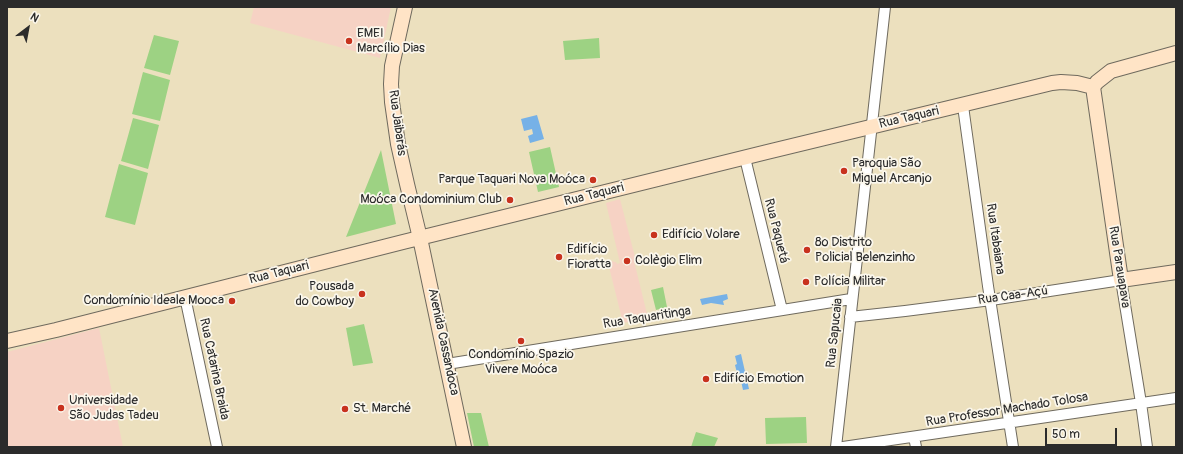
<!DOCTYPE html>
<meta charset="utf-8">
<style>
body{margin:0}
#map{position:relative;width:1183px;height:454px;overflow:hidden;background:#ece0be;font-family:Pangolin,sans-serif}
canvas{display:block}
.frame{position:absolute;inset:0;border:8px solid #2b2b2b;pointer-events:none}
.north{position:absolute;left:8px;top:8px;width:40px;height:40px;-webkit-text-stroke:3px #fbf7ec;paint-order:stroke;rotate:32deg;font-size:11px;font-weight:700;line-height:16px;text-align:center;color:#2b2b2b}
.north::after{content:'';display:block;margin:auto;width:14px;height:18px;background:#2b2b2b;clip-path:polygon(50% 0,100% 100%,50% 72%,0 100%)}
.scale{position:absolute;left:1045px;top:428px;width:72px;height:18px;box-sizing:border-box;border:2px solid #2b2b2b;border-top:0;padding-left:5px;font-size:12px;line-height:14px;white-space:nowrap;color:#2b2b2b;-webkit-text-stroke:3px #fbf7ec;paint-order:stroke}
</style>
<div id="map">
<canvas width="1183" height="454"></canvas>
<div class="frame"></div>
<div class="north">N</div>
<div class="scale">50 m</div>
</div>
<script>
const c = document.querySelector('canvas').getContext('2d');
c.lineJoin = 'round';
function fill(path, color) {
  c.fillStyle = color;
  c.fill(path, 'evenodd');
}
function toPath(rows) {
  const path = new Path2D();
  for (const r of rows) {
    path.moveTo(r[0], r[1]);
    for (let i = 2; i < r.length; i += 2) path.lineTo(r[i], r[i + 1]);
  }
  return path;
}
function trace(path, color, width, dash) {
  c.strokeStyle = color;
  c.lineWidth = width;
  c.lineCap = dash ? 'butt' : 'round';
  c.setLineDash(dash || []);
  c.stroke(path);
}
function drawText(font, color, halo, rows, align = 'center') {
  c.font = font + ' Pangolin,sans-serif';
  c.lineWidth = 3.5;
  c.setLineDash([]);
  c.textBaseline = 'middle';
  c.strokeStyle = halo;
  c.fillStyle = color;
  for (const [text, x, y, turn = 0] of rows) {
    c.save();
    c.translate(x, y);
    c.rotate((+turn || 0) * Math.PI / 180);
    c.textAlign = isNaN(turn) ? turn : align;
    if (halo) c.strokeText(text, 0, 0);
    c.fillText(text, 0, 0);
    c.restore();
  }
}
fill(toPath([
 [254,7,391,7,380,58,250,23],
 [620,199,636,261,634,261,648,318,623,323,608,263,613,261,614,262,616,262,617,264,620,263,606,203],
 [99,328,123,447,7,447,7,352]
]), '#f6d2c4');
fill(toPath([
 [154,35,179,41,170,75,144,68],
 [599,38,600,58,565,60,563,41],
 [143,72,170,80,160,121,132,114],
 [133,118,159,125,148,169,121,161],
 [550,147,559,187,538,192,529,152],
 [381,150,396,224,346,237],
 [119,164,148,173,135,225,105,217],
 [663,287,667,307,656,310,651,290],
 [364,324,373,363,353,366,346,328],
 [467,413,481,413,489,447,474,447],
 [806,417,807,443,766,444,765,418],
 [696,432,718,438,714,447,691,447]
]), '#9dd283');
fill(toPath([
 [537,115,544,139,530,143,528,136,533,134,532,129,524,131,521,119],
 [727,294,728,299,723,301,724,305,711,303,702,305,700,299],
 [741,354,749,389,743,390,741,381,739,381,735,365,737,364,735,356]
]), '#76b1e7');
const street = toPath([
 [963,106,988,286,1013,447],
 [745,158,782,310],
 [185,297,217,447],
 [850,317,905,311,991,300,1121,280,1141,403,1147,447],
 [447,364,851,299],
 [914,437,916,447],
 [836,447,885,7],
 [843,447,1176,398]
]);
const secondary = toPath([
 [405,7,392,66,391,84,392,102,398,144,407,184,420,238,464,447],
 [1093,87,1121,280,1176,272],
 [1093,87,1097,82,1111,71,1176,53],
 [7,341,56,330,403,242,767,152,1052,83,1061,82,1077,83,1093,87]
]);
trace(street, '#6f6a5e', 12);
trace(secondary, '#6f6a5e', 16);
trace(street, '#fff', 10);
trace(secondary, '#ffe4c6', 14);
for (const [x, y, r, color] of [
 [349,41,4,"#c8321e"],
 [844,171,4,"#c8321e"],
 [593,180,4,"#c8321e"],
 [510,200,4,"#c8321e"],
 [654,235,4,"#c8321e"],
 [807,250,4,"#c8321e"],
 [559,257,4,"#c8321e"],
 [627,261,4,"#c8321e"],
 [806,282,4,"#c8321e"],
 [362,294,4,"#c8321e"],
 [232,301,4,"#c8321e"],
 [521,341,4,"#c8321e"],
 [706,379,4,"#c8321e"],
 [61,408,4,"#c8321e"],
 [345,409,4,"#c8321e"]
]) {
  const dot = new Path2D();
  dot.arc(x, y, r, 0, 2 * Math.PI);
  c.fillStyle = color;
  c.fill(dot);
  trace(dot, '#fbf7ec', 1.5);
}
drawText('13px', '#2b2b2b', '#fbf7ec', [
 ["EMEI",357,34],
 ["Marcílio Dias",357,49],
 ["Paroquia São",852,164],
 ["Miguel Arcanjo",852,179],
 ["Parque Taquari Nova Moóca",585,180,"right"],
 ["Moóca Condominium Club",502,200,"right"],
 ["Edifício Volare",662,235],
 ["8º Distrito",815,243],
 ["Policial Belenzinho",815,258],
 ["Edifício",567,250],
 ["Fioratta",567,265],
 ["Colègio Elim",635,261],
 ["Polícia Militar",814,282],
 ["Pousada",354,287,"right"],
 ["do Cowboy",354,302,"right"],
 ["Condomínio Ideale Mooca",224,301,"right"],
 ["Condomínio Spazio",521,355,"center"],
 ["Vivere Moóca",521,370,"center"],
 ["Edifício Emotion",714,379],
 ["Universidade",69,401],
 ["São Judas Tadeu",69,416],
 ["St. Marché",353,409]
], 'left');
drawText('13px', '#2b2b2b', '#fbf7ec', [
 ["Rua Taquari",909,118,-13],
 ["Rua Jaibarás",397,123,82],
 ["Rua Taquari",594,195,-14],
 ["Rua Paquetá",776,231,76],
 ["Rua Itabaiana",995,239,82],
 ["Rua Parauapava",1119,267,81],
 ["Rua Taquari",279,273,-14],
 ["Rua Caa-Açú",1013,296,-8],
 ["Rua Taquaritinga",647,318,-9],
 ["Rua Sapucaia",835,333,-84],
 ["Avenida Cassandoca",443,342,78],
 ["Rua Catarina Braida",214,369,78],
 ["Rua Professor Machado Tolosa",1007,410,-9]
]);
</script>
